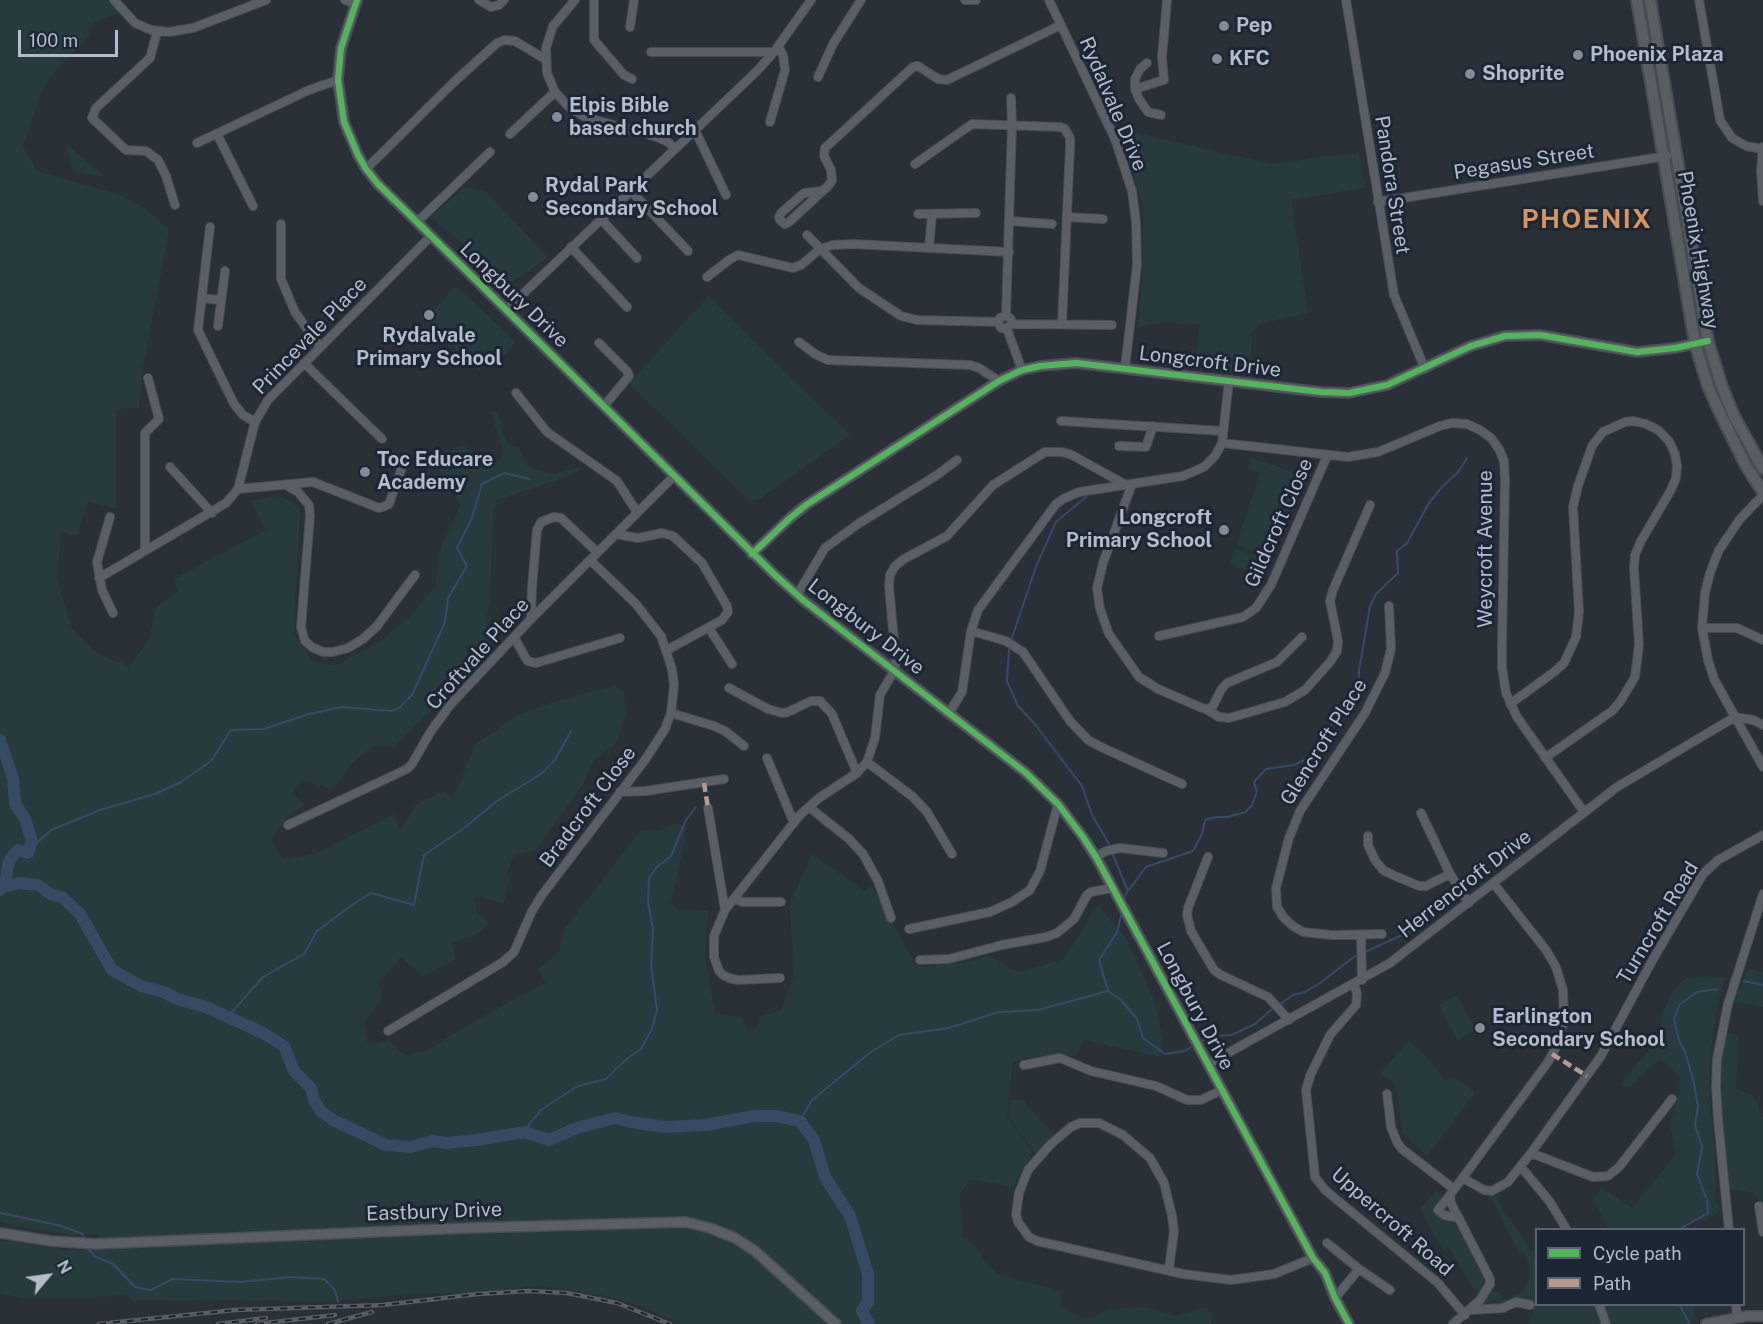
<!DOCTYPE html>
<style>
body{margin:0}
#map{position:relative;width:1763px;height:1324px;overflow:hidden;background:#2a3038;font-family:"Public Sans",sans-serif}
canvas{display:block}
.legend{position:absolute;left:1535px;top:1228px;width:210px;height:78px;box-sizing:border-box;background:#1d2633;border:2px solid #59626f;margin:0;padding:8px 10px;list-style:none;font-size:18px;color:#b4bcc9}
.legend li{display:flex;align-items:center;gap:12px;height:30px}
.legend b{width:30px;border:2px solid #59626f}
.north{position:absolute;left:18px;top:1246px;width:60px;height:60px;-webkit-text-stroke:4px #1d2633;paint-order:stroke;rotate:61deg;font-size:16px;font-weight:700;line-height:24px;text-align:center;color:#b4bcc9}
.north::after{content:'';display:block;margin:auto;width:21px;height:27px;background:#b4bcc9;clip-path:polygon(50% 0,100% 100%,50% 72%,0 100%)}
.scale{position:absolute;left:18px;top:30px;width:100px;height:27px;box-sizing:border-box;border:3px solid #b4bcc9;border-top:0;padding-left:8px;font-size:18px;line-height:21px;white-space:nowrap;color:#b4bcc9;-webkit-text-stroke:4px #1d2633;paint-order:stroke}
</style>
<div id="map">
<canvas width="1763" height="1324"></canvas>
<ul class="legend">
<li><b style="height:8px;background:#56b35d"></b>Cycle path</li>
<li><b style="height:8px;background:#b69a8f"></b>Path</li>
</ul>
<div class="north">N</div>
<div class="scale">100 m</div>
</div>
<script>
const c = document.querySelector('canvas').getContext('2d');
c.lineJoin = 'round';
function fill(path, color) {
  c.fillStyle = color;
  c.fill(path, 'evenodd');
}
function toPath(rows) {
  const path = new Path2D();
  for (const r of rows) {
    path.moveTo(r[0], r[1]);
    for (let i = 2; i < r.length; i += 2) path.lineTo(r[i], r[i + 1]);
  }
  return path;
}
function trace(path, color, width, dash) {
  c.strokeStyle = color;
  c.lineWidth = width;
  c.lineCap = dash ? 'butt' : 'round';
  c.setLineDash(dash || []);
  c.stroke(path);
}
function drawText(font, color, halo, rows, align = 'center') {
  c.font = font + ' "Public Sans",sans-serif';
  c.lineWidth = 6;
  c.setLineDash([]);
  c.textBaseline = 'middle';
  c.strokeStyle = halo;
  c.fillStyle = color;
  for (const [text, x, y, turn = 0] of rows) {
    c.save();
    c.translate(x, y);
    c.rotate((+turn || 0) * Math.PI / 180);
    c.textAlign = isNaN(turn) ? turn : align;
    if (halo) c.strokeText(text, 0, 0);
    c.fillText(text, 0, 0);
    c.restore();
  }
}
fill(toPath([
 [0,0,110,0,119,13,101,19,88,27,90,35,50,77,41,93,23,146,37,171,118,194,143,207,169,230,142,373,139,408,116,409,116,509,88,501,77,536,61,532,57,579,72,629,99,655,130,666,149,638,156,608,178,591,174,579,266,530,250,501,277,496,293,502,300,510,294,633,313,662,337,665,378,643,410,616,436,586,438,554,460,506,457,497,442,480,440,471,450,451,457,446,463,445,488,463,495,463,502,456,502,449,491,412,496,411,501,420,502,431,509,445,519,448,527,465,534,469,555,474,581,466,582,469,569,476,497,500,493,511,490,602,486,622,495,644,463,674,440,683,435,693,430,712,394,747,374,746,353,762,340,781,331,789,303,780,292,793,306,805,288,815,271,840,282,859,315,854,393,814,400,831,416,805,444,791,453,799,475,745,516,716,551,703,615,685,624,693,626,715,616,744,595,759,582,786,535,851,514,855,507,874,509,880,504,903,475,896,476,911,488,923,479,933,452,943,455,960,423,976,401,957,379,982,382,1000,364,1021,368,1045,389,1041,405,1055,424,1052,475,1021,545,983,539,969,559,952,563,931,640,831,660,830,675,823,685,826,685,840,671,903,674,907,678,910,708,911,705,957,715,1014,742,1017,746,1030,759,1027,759,1017,781,1010,794,975,790,903,812,854,865,891,871,885,917,967,962,963,989,956,1019,972,1063,960,1098,905,1126,938,1154,999,1163,1040,1161,1057,1083,1040,1076,1056,1026,1058,1013,1062,1007,1117,1033,1153,1013,1187,971,1179,959,1196,963,1224,962,1236,975,1246,987,1264,999,1275,1061,1291,1060,1306,1083,1318,1094,1317,1107,1310,1147,1307,1175,1316,1205,1307,1213,1315,1211,1324,682,1324,637,1305,609,1297,566,1289,534,1286,469,1294,428,1293,324,1302,231,1300,133,1301,126,1295,85,1298,24,1298,0,1294,0,1240,66,1250,106,1249,97,1234,74,1235,38,1230,0,1222],
 [1119,129,1272,164,1359,152,1365,188,1291,200,1308,313,1259,324,1252,334,1250,375,1194,368,1200,325,1164,322,1138,327,1143,269,1143,207],
 [66,144,105,177,73,172],
 [463,188,487,192,548,258,509,284,431,217],
 [456,286,516,342,505,354,494,355,479,371,424,320],
 [709,296,850,435,761,498,749,501,629,383],
 [1251,458,1300,474,1273,557,1236,545,1260,473,1247,469],
 [1234,549,1266,558,1261,575,1230,565],
 [1748,969,1763,973,1763,1007,1734,1002],
 [1708,976,1725,977,1717,1006,1710,1056,1709,1097,1715,1149,1715,1199,1720,1210,1717,1214,1703,1221,1689,1221,1681,1229,1608,1229,1593,1199,1601,1188,1633,1208,1676,1154,1670,1124,1679,1093,1680,1077,1660,1059,1629,1088,1621,1084,1656,1041,1661,1030,1661,1017,1672,992,1686,978],
 [1456,995,1476,1030,1458,1040,1439,1006],
 [1725,1033,1738,1035,1736,1089,1752,1095,1763,1114,1763,1205,1754,1193,1730,1189,1721,1115,1719,1069],
 [1408,1041,1429,1059,1445,1080,1453,1077,1475,1092,1427,1156,1411,1142,1408,1136,1403,1135,1397,1091,1394,1083,1380,1074],
 [1024,1099,1028,1107,1055,1135,1036,1155,1009,1118,1010,1100],
 [1436,1191,1444,1195,1434,1209,1436,1214,1444,1220,1459,1226,1487,1281,1478,1296,1449,1247,1443,1251,1420,1209],
 [1488,1193,1495,1194,1506,1217,1509,1217,1531,1251,1536,1251,1536,1304,1694,1305,1696,1320,1685,1324,1527,1324,1531,1321,1533,1310,1531,1304,1525,1300,1502,1305,1497,1300,1485,1304,1483,1301,1490,1290,1499,1292,1503,1299,1507,1300,1523,1291,1530,1278,1530,1266,1524,1253,1520,1253,1516,1247]
]), '#273a3e');
trace(toPath([
 [1012,638,1037,564,1056,522,1086,497],
 [1009,649,1007,681,1018,706,1034,723,1082,786,1092,815,1109,844],
 [31,848,51,830,100,810,155,794,181,782,211,761,231,730,264,729,309,714,342,707,392,711,399,708,412,695,445,622,448,598,467,566,457,548,472,518,482,484,504,473,530,479],
 [1113,855,1128,891],
 [1124,900,1125,895,1146,867,1193,851,1202,834,1205,820,1216,817,1227,817,1246,812,1252,805,1257,792,1254,782,1266,769,1294,765,1317,754,1316,744,1333,722,1350,708,1358,694,1359,671,1370,606,1376,594,1398,573,1397,551,1407,543,1429,503,1442,487,1459,471,1467,458],
 [1365,952,1411,931],
 [1744,981,1763,985],
 [1108,991,1121,1000,1137,1019,1143,1038,1165,1054,1185,1051,1191,1047],
 [224,1015,233,1011,263,977,304,954,317,931,352,905,371,893,414,905,424,855,463,829,497,801,541,774,555,760,571,731],
 [1202,1041,1210,1036,1232,1035,1255,1024,1271,1010,1293,995,1305,992,1320,983,1355,956],
 [800,1121,812,1100,871,1052,899,1035,949,1028,999,1012,1038,1010,1108,991,1099,960,1117,932,1121,916],
 [525,1132,531,1122,542,1109,578,1086,606,1079,623,1062,641,1049,652,1029,657,1010,651,965,653,929,648,902,649,878,657,867,671,856,686,820,696,807],
 [0,1213,58,1225,83,1234,84,1237],
 [1678,1230,1708,1213,1707,1200,1697,1174,1702,1147,1695,1125,1698,1106,1693,1079,1685,1052,1679,1041,1674,1019,1680,1004,1697,992,1718,989],
 [88,1249,96,1257,113,1264,135,1287,151,1290,173,1279,240,1282,292,1277,324,1279,335,1290,338,1302],
 [1679,1304,1689,1323]
]), '#384963', 2);
trace(toPath([
 [0,740,13,778,15,803,25,819,32,841,28,853,18,850,14,854,8,864,5,886,0,890],
 [5,886,20,883,38,885,50,894,62,897,80,914,112,970,141,986,164,992,177,999,206,1007,263,1033,284,1046,294,1071,311,1088,314,1100,321,1111,333,1120,386,1145,411,1147,432,1141,446,1143,476,1140,525,1132,549,1140,577,1128,615,1118,631,1122,666,1127,706,1125,754,1116,777,1116,800,1121,814,1140,825,1177,850,1216,868,1274,868,1302,862,1311,869,1324]
]), '#384963', 12);
const minor = toPath([
 [114,0,135,23,151,30,169,32,193,28,266,0],
 [345,0,356,4],
 [479,0,491,7,499,5,504,0],
 [575,0,553,26,546,48,547,73,555,92,571,109,585,117,657,137,668,142,675,149],
 [594,0,594,40,624,75,632,79],
 [965,0,976,0],
 [1049,0,1115,139,1132,191,1136,222,1137,265,1125,368],
 [1346,0,1394,295,1425,369],
 [1699,0,1720,120,1732,138,1746,146,1762,149],
 [630,27,634,0],
 [157,32,150,58,96,108,92,118,126,150,146,151,158,160,166,176,175,205],
 [651,52,774,52],
 [1147,63,1140,69,1135,79,1135,89,1139,99,1148,112,1161,115],
 [818,77,833,44,861,0],
 [1135,89,1164,80,1162,57,1167,0],
 [770,122,785,70,783,55,778,46],
 [695,130,726,195],
 [217,134,253,206],
 [510,134,555,92],
 [197,143,309,90,338,80],
 [1763,147,1761,171,1763,201],
 [915,164,972,124,1060,127,1065,129,1070,138,1070,147,1062,324],
 [366,169,455,81,497,43,505,40,515,41,545,59],
 [631,191,688,251],
 [822,191,804,193,781,213,779,217,780,220,785,224,789,222,827,187,832,181,831,170,824,156,825,148,913,67,918,66,938,79,947,80,1061,25],
 [1378,202,1667,156],
 [918,214,976,213],
 [1067,217,1103,219],
 [601,219,637,258],
 [1010,221,1052,224],
 [417,222,490,152],
 [281,224,281,279,295,312,320,347],
 [210,227,198,330,234,404,243,415,255,422],
 [807,235,859,288,901,316,917,320,998,322],
 [571,247,627,307],
 [929,248,932,214],
 [707,277,729,260,738,255,793,268,801,265,820,249,833,245,853,244,1009,252],
 [202,298,221,300],
 [506,310,757,71,774,52,811,0],
 [1006,315,1012,125,1011,98],
 [1012,324,1011,319,1006,315,1000,318,998,322,1001,328,1005,329,1012,324,1112,325],
 [218,326,225,271],
 [1007,329,1022,370],
 [799,342,815,354,828,360,970,365,979,368,999,381],
 [599,343,627,371,629,376,604,406],
 [304,363,382,439],
 [516,393,547,432,617,481,637,512],
 [1061,421,1222,431],
 [1222,443,1348,457,1378,452,1440,426,1452,423,1467,424,1480,430,1491,438,1499,449,1504,461,1505,479,1502,645,1502,668,1506,693,1517,717,1584,812],
 [1119,446,1146,447,1153,426],
 [170,467,212,513],
 [1132,484,1103,563,1097,588,1100,609,1109,634,1139,677,1158,689,1202,708,1209,709,1213,706,1221,690,1227,683,1277,662,1302,637],
 [286,485,298,492,309,505,310,516,301,627,305,641,312,647,323,652,333,652,348,648,363,639,377,626,415,575],
 [238,489,313,482,379,508,383,507,389,504,402,467],
 [1763,495,1740,519,1719,550,1710,573,1705,593,1702,628,1708,660,1714,679,1763,767],
 [110,517,97,562,102,590,113,613],
 [616,534,638,538,662,533,673,536,702,563,727,606,728,612,722,620,667,650],
 [145,550,145,433,159,419,148,378],
 [99,578,226,503,238,489,255,422,268,400,431,236],
 [797,595,825,548,858,524,937,475,957,460],
 [531,619,532,587,537,530,541,522,554,517,561,518,597,552],
 [709,628,732,664],
 [1702,628,1737,628,1763,640],
 [971,631,1006,641,1023,652,1070,721,1088,740,1101,747,1182,784],
 [1159,636,1243,617,1256,608,1271,585,1327,456],
 [514,637,525,657,528,661,536,663,620,638],
 [729,688,768,709,782,713,788,712,811,701,820,701,832,714,857,773],
 [1510,704,1554,672,1564,663,1576,637,1579,612,1573,507,1578,486,1592,446,1603,432,1625,422,1633,421,1646,424,1658,430,1669,441,1675,454,1677,466,1676,478,1671,490,1641,541,1635,555,1634,568,1639,645,1635,677,1620,702,1612,711,1545,758],
 [1206,709,1219,717,1229,718,1285,702,1305,690,1330,662,1337,651,1338,641,1330,601,1333,590,1370,505],
 [671,713,714,726,725,731,744,746],
 [949,713,962,692,971,631,978,610,1056,504,1063,499,1079,492,1183,476,1204,467,1215,456,1222,443,1229,381],
 [767,758,794,823],
 [867,762,913,797,927,812,952,854],
 [620,792,646,791,724,779],
 [809,807,849,839,863,854,878,881,891,918],
 [708,808,725,910],
 [1421,813,1450,874,1469,903],
 [288,825,407,769,412,764,431,731,451,704,531,619,674,476],
 [1368,836,1368,845,1375,860,1383,870,1393,875,1419,886,1426,886,1450,874],
 [1096,857,1106,851,1120,848,1163,853],
 [1208,857,1188,908,1187,915,1191,931,1214,970,1221,975,1268,997,1289,1020],
 [734,899,743,902,781,902],
 [909,929,990,912,1012,902,1030,890,1040,871,1058,804],
 [1382,934,1332,935,1303,932,1293,926,1284,918,1277,907,1276,888,1289,838,1300,811,1365,713,1385,673,1391,649,1389,606],
 [1361,935,1362,980],
 [920,960,949,959,1002,945,1046,937,1057,933,1074,919,1087,895,1091,892,1112,888],
 [780,978,738,980,729,978,723,975,719,971,714,957,714,936,725,910,799,816,819,798,857,773,867,762,875,738,880,695,894,671,896,662,889,587,890,575,895,566,904,559,947,536,993,485,1045,452,1062,452,1072,455,1126,485],
 [1354,984,1357,994,1356,1005,1330,1035,1310,1076,1306,1090,1315,1177,1325,1190,1438,1283,1465,1315],
 [388,1031,503,962,514,952,532,911,542,895,645,760,665,729,671,713,674,685,672,669,661,636,636,604,590,560],
 [1208,1064,1390,963,1617,787,1735,717,1753,720,1763,725],
 [1024,1065,1060,1058,1091,1071,1156,1086,1187,1100,1201,1100,1222,1090],
 [1387,1094,1391,1127,1397,1142,1402,1149,1454,1189],
 [1531,1153,1593,1177,1608,1176,1619,1167,1672,1099],
 [1521,1167,1550,1202,1567,1230],
 [1463,1178,1484,1190,1492,1191,1508,1182,1531,1153,1601,1056,1652,961,1703,874,1718,860,1763,835],
 [1450,1195,1438,1210,1444,1215,1459,1218],
 [1759,1206,1763,1232],
 [1729,1230,1718,1119,1716,1086,1717,1059,1728,1004,1763,894],
 [1327,1243,1359,1269,1390,1290],
 [1169,1269,1174,1231,1172,1216,1164,1183,1150,1158,1123,1135,1099,1123,1080,1123,1071,1127,1050,1145,1028,1170,1019,1193,1016,1214,1018,1222,1029,1237,1037,1241,1183,1274,1231,1280,1274,1274,1313,1258],
 [1335,1298,1359,1269],
 [1599,1304,1606,1324],
 [1736,1304,1737,1317],
 [1471,1310,1503,1308,1516,1302,1530,1305],
 [1453,1324,1480,1300,1490,1284,1490,1279,1451,1203,1450,1195,1548,1062,1556,1047,1564,1021,1563,990,1556,967,1546,950,1494,884]
]);
const tertiary = toPath([
 [357,0,341,48,338,80,344,122,358,155,366,169,378,184,417,222,775,575,803,600,1026,773,1058,804,1083,837,1096,857,1313,1258,1325,1273,1335,1298,1349,1324],
 [752,554,790,518,806,505,999,381,1022,370,1040,366,1076,363,1321,392,1349,393,1387,385,1471,346,1505,336,1540,335,1637,352,1675,348,1708,341],
 [0,1233,51,1241,95,1244,467,1228,686,1222,710,1228,735,1238,755,1251,836,1324],
 [1706,1324,1747,1316,1763,1316]
]);
const secondary = toPath([
 [1637,0,1695,343,1708,386,1719,411,1746,466,1763,492],
 [1650,0,1708,341,1722,387,1734,416,1763,469]
]);
trace(minor, '#484c53', 10);
trace(tertiary, '#484c53', 12);
trace(secondary, '#484c53', 14);
trace(minor, '#5a5e66', 8);
trace(tertiary, '#5a5e66', 9);
trace(secondary, '#595d64', 10);
const rail = toPath([
 [99,1324,235,1310,383,1305,478,1294,529,1291,567,1293,617,1303,670,1324],
 [218,1324,266,1318],
 [257,1324,335,1315],
 [328,1324,372,1312]
]);
trace(rail, '#595d64', 4.5);
trace(rail, '#1d2633', 2, [7]);
trace(toPath([
 [704,783,708,808],
 [1552,1054,1587,1076]
]), '#b69a8f', 4.5, [9, 4.5]);
trace(toPath([
 [357,0,341,48,338,80,344,122,358,155,366,169,378,184,417,222,775,575,803,600,1026,773,1058,804,1083,837,1096,857,1313,1258,1325,1273,1335,1298,1349,1324],
 [752,554,790,518,806,505,999,381,1022,370,1040,366,1076,363,1321,392,1349,393,1387,385,1471,346,1505,336,1540,335,1637,352,1675,348,1708,341]
]), '#56b35d', 6);
for (const [x, y, r, color] of [
 [1224,26,6,"#848b96"],
 [1578,55,6,"#848b96"],
 [1217,59,6,"#848b96"],
 [1470,74,6,"#848b96"],
 [557,117,6,"#848b96"],
 [533,197,6,"#848b96"],
 [429,315,6,"#848b96"],
 [365,472,6,"#848b96"],
 [1224,530,6,"#848b96"],
 [1480,1028,6,"#848b96"]
]) {
  const dot = new Path2D();
  dot.arc(x, y, r, 0, 2 * Math.PI);
  c.fillStyle = color;
  c.fill(dot);
  trace(dot, '#1d2633', 2);
}
drawText('bold 20px', '#b4bcc9', '#1d2633', [
 ["Pep",1236,26],
 ["Phoenix Plaza",1590,55],
 ["KFC",1229,59],
 ["Shoprite",1482,74],
 ["Elpis Bible",569,106],
 ["based church",569,129],
 ["Rydal Park",545,186],
 ["Secondary School",545,209],
 ["Rydalvale",429,336,"center"],
 ["Primary School",429,359,"center"],
 ["Toc Educare",377,460],
 ["Academy",377,483],
 ["Longcroft",1212,518,"right"],
 ["Primary School",1212,541,"right"],
 ["Earlington",1492,1017],
 ["Secondary School",1492,1040]
], 'left');
drawText('20px', '#b4bcc9', '#1d2633', [
 ["Rydalvale Drive",1113,104,67],
 ["Pegasus Street",1524,162,-9],
 ["Pandora Street",1392,185,81],
 ["Phoenix Highway",1698,250,80],
 ["Longbury Drive",514,295,44],
 ["Princevale Place",310,336,-46],
 ["Longcroft Drive",1210,362,7],
 ["Gildcroft Close",1279,523,-66],
 ["Weycroft Avenue",1486,549,-90],
 ["Longbury Drive",866,627,38],
 ["Croftvale Place",478,654,-48],
 ["Glencroft Place",1324,742,-58],
 ["Bradcroft Close",588,807,-53],
 ["Herrencroft Drive",1465,884,-38],
 ["Turncroft Road",1658,923,-59],
 ["Longbury Drive",1195,1006,62],
 ["Eastbury Drive",434,1212,-2],
 ["Uppercroft Road",1392,1222,41]
]);
c.letterSpacing = '1.5px';
drawText('bold 26px', '#d59563', '#1d2633', [
 ["PHOENIX",1587,220]
]);
c.letterSpacing = '0px';
</script>
